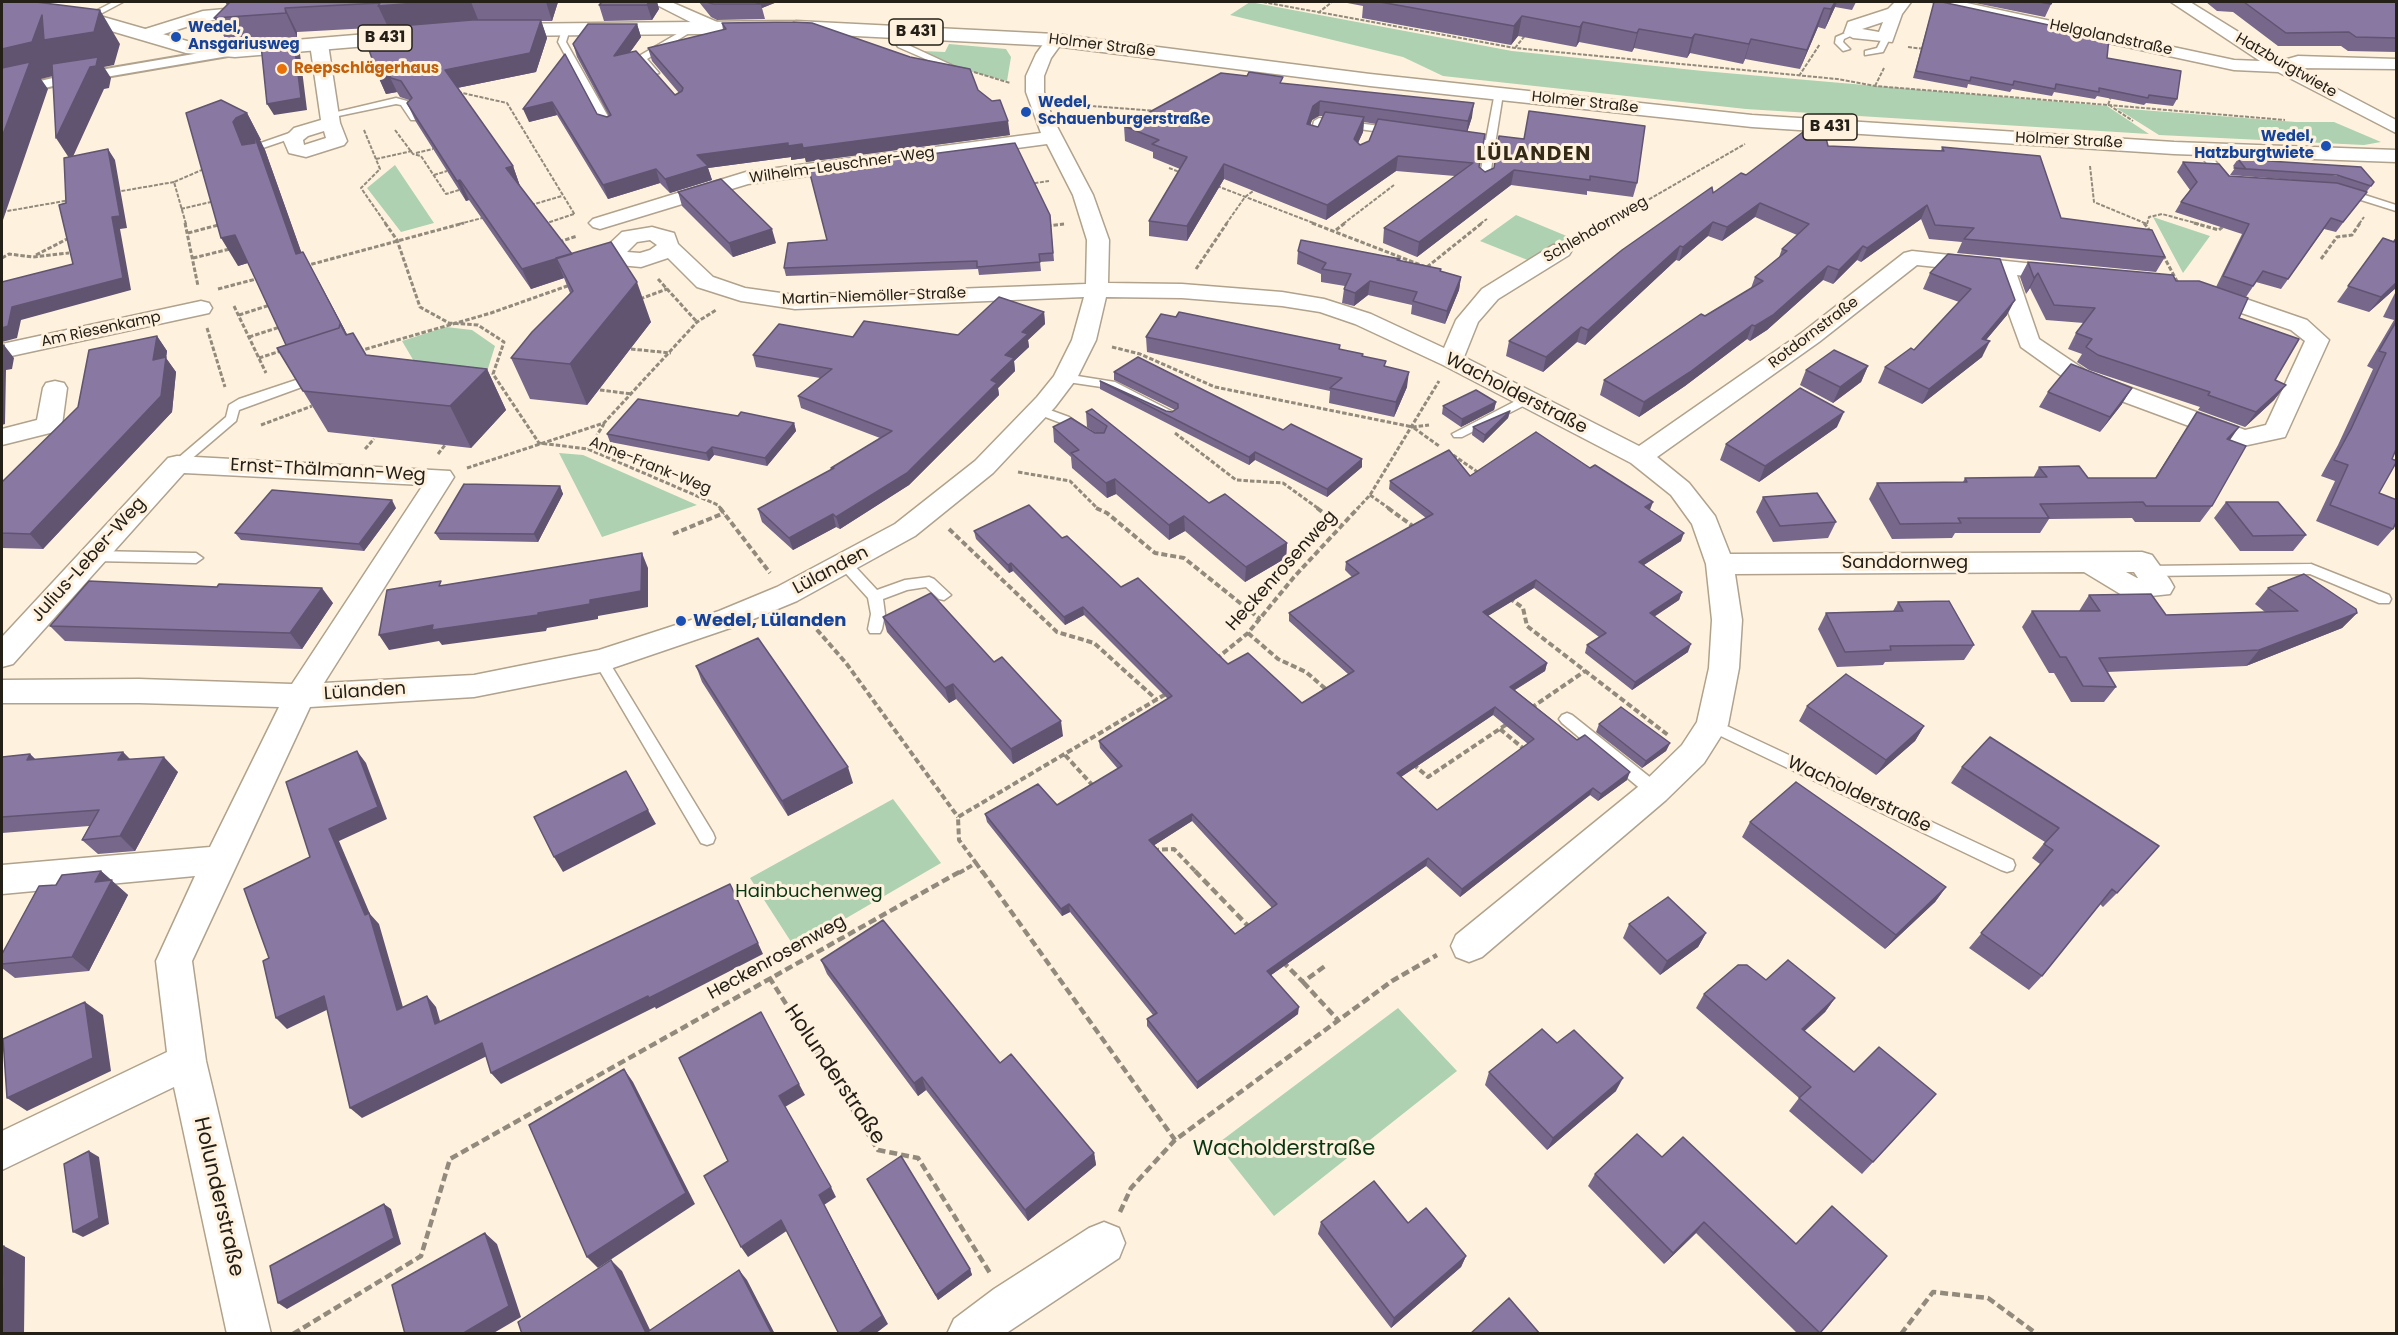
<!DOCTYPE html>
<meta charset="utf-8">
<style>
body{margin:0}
#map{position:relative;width:2398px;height:1335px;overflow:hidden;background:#fef2df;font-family:Poppins,sans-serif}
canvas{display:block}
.frame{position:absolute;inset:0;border:3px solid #252017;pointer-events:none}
</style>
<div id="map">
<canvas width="2398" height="1335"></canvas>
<div class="frame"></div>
</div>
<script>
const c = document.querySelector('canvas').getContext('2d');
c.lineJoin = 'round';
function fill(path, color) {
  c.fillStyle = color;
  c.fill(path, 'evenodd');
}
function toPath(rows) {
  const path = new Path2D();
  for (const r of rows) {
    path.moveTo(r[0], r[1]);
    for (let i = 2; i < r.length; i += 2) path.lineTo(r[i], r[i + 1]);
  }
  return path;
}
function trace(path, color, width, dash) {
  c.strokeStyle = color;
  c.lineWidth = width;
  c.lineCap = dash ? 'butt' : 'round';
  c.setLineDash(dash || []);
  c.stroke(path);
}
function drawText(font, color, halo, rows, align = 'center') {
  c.font = font + ' Poppins,sans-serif';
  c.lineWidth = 6;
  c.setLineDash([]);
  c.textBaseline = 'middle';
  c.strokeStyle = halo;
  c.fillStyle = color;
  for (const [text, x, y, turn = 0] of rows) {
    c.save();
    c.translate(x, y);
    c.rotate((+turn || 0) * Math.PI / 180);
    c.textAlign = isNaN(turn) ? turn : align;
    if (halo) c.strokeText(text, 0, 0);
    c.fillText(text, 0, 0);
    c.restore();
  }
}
fill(toPath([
 [1250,2,1512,51,1703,71,2107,106,2149,134,1746,109,1443,76,1403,57,1230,15],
 [949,44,1006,49,1011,57,1007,81,961,69,923,51,945,52],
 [2116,108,2296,122,2334,122,2381,142,2364,145,2159,135],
 [395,165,434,223,401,232,367,188],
 [1516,215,1569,237,1530,261,1480,241],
 [2153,217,2210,236,2183,273],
 [446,327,472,330,495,346,486,375,422,375,402,341],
 [559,453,583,455,697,505,602,537],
 [893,799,941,863,795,948,750,878],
 [1398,1008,1457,1071,1274,1216,1217,1144]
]), '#aed1b1');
const service = toPath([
 [113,2,123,2,89,20,82,18,113,2],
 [563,27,570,29,566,42,614,127,612,129,604,127,558,42,563,27],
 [687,28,694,30,647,59,659,73,652,75,638,58,639,56,687,28],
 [889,29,895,29,904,43,960,69,953,71,898,47,888,31,889,29],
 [1850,31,1857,33,1844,39,1843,42,1850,49,1843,51,1835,43,1836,37,1850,31],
 [1883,36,1890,38,1883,52,1865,55,1865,51,1877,48,1883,36],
 [1495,92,1503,94,1489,182,1484,185,1479,182,1485,146,1458,140,1463,137,1486,140,1495,92],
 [396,98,407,101,419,118,417,120,411,120,401,105,396,104,329,118,324,115,396,98],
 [1319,118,1395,128,1400,131,1395,134,1323,124,1316,140,1310,140,1314,121,1319,118],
 [301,129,304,130,304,134,260,149,261,160,253,158,252,146,301,129],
 [2197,147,2203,147,2229,177,2229,181,2221,181,2197,151,2197,147],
 [2346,189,2396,205,2396,211,2342,194,2342,190,2346,189],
 [317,373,321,374,321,380,239,410,236,421,182,467,172,467,171,464,226,417,229,405,239,399,317,373],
 [1065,374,1115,382,1177,414,1171,418,1167,417,1108,388,1061,381,1061,375,1065,374],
 [1527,395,1533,399,1531,402,1462,437,1454,437,1452,434,1527,395],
 [1039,406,1069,417,1088,431,1082,435,1078,434,1061,423,1035,413,1033,410,1039,406],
 [93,551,196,553,203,558,196,563,93,561,86,556,93,551],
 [845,559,850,561,877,590,905,580,929,577,934,579,951,595,944,600,939,599,926,587,907,590,883,599,885,614,882,629,880,633,870,633,868,629,871,614,868,598,840,567,838,564,840,561,845,559],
 [2311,564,2389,595,2391,599,2389,603,2379,603,2310,574,2148,576,2141,571,2148,566,2311,564],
 [601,655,606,657,713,833,715,838,713,843,707,845,701,843,594,661,601,655],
 [1567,713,1572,715,1661,786,1663,791,1661,796,1655,798,1649,796,1562,723,1559,719,1562,715,1567,713],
 [1712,719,2013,860,2015,865,2013,870,2007,872,2001,870,1706,729,1704,725,1706,721,1712,719]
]);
const pedestrian = toPath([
 [235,47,240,48,240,54,53,86,2,98,2,90,53,78,235,47]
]);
const minor = toPath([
 [651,2,671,2,724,25,727,29,724,33,712,33,651,2],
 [1895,2,1911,2,1902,14,1892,42,1853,38,1844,33,1848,22,1888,9,1895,2],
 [1883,22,1879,32,1862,29,1883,22],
 [1933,2,1962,2,2234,60,2260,61,2171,2,2190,2,2284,60,2298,56,2396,59,2396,69,2297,68,2396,120,2396,133,2278,72,2234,70,1941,7,1933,2],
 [258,6,266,11,264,15,205,21,145,40,136,35,139,31,203,11,258,6],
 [1055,35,1064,40,1051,58,1044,76,1044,92,1052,117,1093,195,1109,240,1108,283,1182,284,1282,292,1324,299,1371,314,1444,348,1456,320,1482,289,1553,245,1569,245,1572,250,1569,255,1498,299,1478,322,1464,357,1639,446,1803,332,1904,253,1912,251,2072,268,2075,273,2072,278,2064,280,2017,275,2039,339,2088,372,2245,430,2266,425,2305,341,2291,330,2198,298,2195,293,2198,288,2214,288,2307,320,2329,340,2285,437,2243,446,2070,382,2021,347,1994,273,1917,265,1819,342,1657,457,1689,483,1715,516,1730,554,2142,552,2152,555,2170,580,2174,587,2170,594,2132,598,2122,595,2084,572,1735,574,1742,620,1739,668,1728,725,1704,763,1666,800,1482,957,1469,962,1456,957,1451,946,1456,935,1644,782,1682,745,1697,722,1709,668,1712,620,1706,564,1692,524,1671,495,1631,463,1443,365,1355,324,1320,312,1282,306,1182,298,1106,297,1096,340,1077,378,1055,407,993,473,915,536,797,601,739,625,601,672,474,697,310,707,192,961,206,1061,271,1334,227,1334,174,1087,2,1170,2,1131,167,1052,156,961,195,876,2,894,2,865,210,847,279,707,139,703,2,703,2,680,139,679,292,684,423,485,184,473,13,664,2,667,2,637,168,458,177,456,450,471,454,477,324,683,474,675,599,650,719,611,777,587,895,524,975,461,1037,397,1054,376,1072,340,1084,297,795,309,741,301,697,287,668,258,641,267,619,265,609,260,605,248,622,232,652,227,659,229,674,233,678,244,713,277,745,288,795,295,1086,284,1087,240,1073,195,1047,144,748,184,600,229,593,227,589,223,593,219,746,172,1041,133,1026,92,1026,76,1036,54,1049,36,1055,35],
 [650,240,657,245,650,250,640,253,627,252,637,242,650,240],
 [2126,572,2134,572,2138,578,2137,578,2126,572],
 [319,39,328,44,340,123,347,141,344,145,306,157,289,153,283,139,294,128,321,120,310,44,319,39],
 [324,131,326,138,304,145,303,140,308,136,324,131],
 [201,301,209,303,212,308,209,313,2,358,2,344,201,301],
 [55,381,64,383,67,388,62,425,58,431,2,445,2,429,37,420,43,388,46,383,55,381],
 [1104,1222,1119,1228,1125,1243,1119,1258,1005,1334,947,1334,954,1319,994,1289,1089,1228,1104,1222]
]);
const primary = toPath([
 [50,7,86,12,187,41,235,45,415,30,424,36,415,42,235,57,186,53,84,23,50,19,2,19,2,8,50,7],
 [796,21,1055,34,1370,74,1752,115,2174,142,2396,150,2396,162,2174,154,1752,127,1370,86,1055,46,796,33,499,36,490,30,499,24,796,21]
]);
trace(service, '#b0a28c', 3);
trace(pedestrian, '#b0a28c', 4);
trace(minor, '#b0a28c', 3);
trace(primary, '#b0a28c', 3);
trace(toPath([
 [1263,2,1515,48,1837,79,1875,86,2108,105,2112,94],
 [1318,13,1332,2],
 [1908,47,1924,49],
 [1515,48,1527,33],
 [974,72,1010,83],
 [1799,76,1820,44],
 [1875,86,1884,68],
 [458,92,507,103,575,215],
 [1065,104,1157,111],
 [2108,105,2285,120],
 [2109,105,2133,121],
 [364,130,380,169,361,188,386,224],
 [395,130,413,154,421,156,446,194,459,190],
 [416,153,433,149],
 [376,159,412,151],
 [2090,166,2094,202,2147,224],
 [1169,168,1182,173],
 [434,175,447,171],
 [1029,184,1049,181],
 [1217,186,1316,224],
 [116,192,174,182],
 [531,205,562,196],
 [181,209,215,201],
 [2,212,70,200],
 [186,224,174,182,204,169],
 [459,224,486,217],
 [544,224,574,214],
 [1061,224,1064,224],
 [1226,224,1245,197,1256,189],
 [1343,224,1394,185],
 [1480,224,1487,219],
 [1606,224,1745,144],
 [2147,224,2149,217,2162,214,2199,224],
 [2359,224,2364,217]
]), '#928a7c', 2, [4, 1.5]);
trace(toPath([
 [185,223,198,286],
 [385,223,397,240,420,307,449,323,478,325,504,342,493,374,539,443,588,449,718,505,721,509],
 [1312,223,1426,267],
 [2144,223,2153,235],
 [2194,223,2219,230,2226,224],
 [544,224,547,223],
 [1047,226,1064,224],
 [1336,230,1345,223],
 [188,233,222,224],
 [1583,238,1609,223],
 [559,242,577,236],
 [36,255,67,239],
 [2163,255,2178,283],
 [2,258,9,254,33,257,69,253],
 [193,258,230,249],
 [2321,259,2337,237,2352,235,2360,223],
 [305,266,464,223],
 [1427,267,1482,223],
 [1196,269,1227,223],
 [658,279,697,322],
 [218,289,260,278],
 [640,299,667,289],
 [234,306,266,373],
 [239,315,270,305],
 [207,328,225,387],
 [249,337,280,327],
 [1112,347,1140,354,1215,387,1413,427,1429,425],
 [631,349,671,353],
 [359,351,491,313,570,285],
 [259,358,284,350],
 [600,390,632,394],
 [261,425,312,406],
 [1414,428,1439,446],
 [1175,433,1236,480,1283,483,1319,509],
 [365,449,374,439],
 [588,449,604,424],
 [438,454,445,445],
 [1453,455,1479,473],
 [467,468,604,423,697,322,716,310],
 [1018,472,1070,481,1098,509],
 [1370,495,1390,509],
 [1357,509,1370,495,1439,381]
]), '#928a7c', 3, [4.5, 2]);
trace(toPath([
 [720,508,770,573],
 [1096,508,1107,513,1155,553,1184,558,1260,619],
 [1317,508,1342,526],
 [1388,508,1414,527],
 [949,529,1057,632,1094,643,1157,700],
 [673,534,724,513],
 [1509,598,1523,608,1527,626,1668,735],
 [805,616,846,663,958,817],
 [1248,633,1278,659,1306,672,1328,691],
 [1216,659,1248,633,1294,577,1358,508],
 [1531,708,1585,671],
 [1500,729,1524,749],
 [1065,755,1095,788],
 [1413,764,1428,777,1507,724],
 [1153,850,1174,849,1197,873],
 [976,863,983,873],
 [959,873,976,863,959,840,958,817,1166,694]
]), '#928a7c', 4, [6, 3]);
trace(toPath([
 [982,871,1175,1140],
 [1195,871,1250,928],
 [1282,961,1303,982,1325,966],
 [769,977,878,1150,918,1158,990,1273],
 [1303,982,1338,1020],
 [1120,1212,1131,1188,1175,1140,1392,981,1437,955],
 [293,1334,421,1256,450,1159,961,871],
 [1901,1334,1933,1292,1988,1298,2037,1334]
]), '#928a7c', 4.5, [8, 4]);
fill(service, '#fff');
fill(pedestrian, '#fff');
fill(minor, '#fff');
fill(primary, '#fff');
fill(toPath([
 [225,2,558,2,552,21,541,21,547,38,536,72,457,88,513,166,520,186,519,186,572,254,651,322,587,405,530,399,511,358,570,293,564,278,531,289,469,200,466,201,416,122,407,103,410,101,409,100,400,97,397,92,386,94,378,76,388,27,297,32,297,37,227,42,214,18,227,5],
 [602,2,657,2,659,9,652,20,604,21,599,5],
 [699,2,777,2,762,8,765,19,717,20,711,17],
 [1342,2,1856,2,1852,10,1835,7,1825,29,1818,27,1800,69,1745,59,1743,64,1690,53,1687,58,1634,48,1632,52,1579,42,1576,47,1518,36,1511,45,1362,18,1363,6],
 [1934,2,1942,2,2107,58,2177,99,2173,106,2146,103,2144,105,2097,96,2095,99,2054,92,2052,96,2012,89,2010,92,1968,84,1967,88,1913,78],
 [1970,2,2052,2,2045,17],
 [2206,2,2397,2,2397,52,2348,51,2341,46,2278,46,2233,12,2217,11],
 [722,23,978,90,1010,135,806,162,805,158,791,160,791,157,708,168,712,180,670,193,660,183,608,199,557,115,529,122,565,54,597,114,607,117,609,116,577,57,573,44,637,24,641,37,630,52,675,95,679,93,652,61,648,48,723,30],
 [1283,83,1472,117,1467,132,1479,167,1485,172,1494,168,1499,136,1637,183,1633,197,1587,191,1587,195,1511,185,1417,257,1383,243,1384,228,1455,176,1396,171,1326,220,1224,179,1187,241,1149,236,1149,221,1180,169,1153,158,1153,152,1125,141,1124,126],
 [1319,116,1323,116,1318,127,1310,125,1312,120],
 [1364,122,1376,124,1369,141,1360,145,1358,143,1363,132],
 [247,113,261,140,260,140,265,150,301,252,303,252,347,334,366,355,487,369,506,410,471,448,328,432,277,348,286,345,248,263,238,266],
 [1828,146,1941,151,1942,147,2061,218,2165,257,2156,272,1957,253,1962,242,1929,239,1921,219,1861,262,1857,260,1833,284,1823,280,1767,330,1750,341,1747,339,1685,386,1639,417,1600,395,1604,380,1705,316,1751,288,1755,277,1779,257,1782,249,1797,235,1755,217,1722,241,1708,236,1679,261,1676,260,1585,345,1577,342,1543,372,1506,356,1509,341,1713,193,1746,175],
 [2238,159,2374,182,2336,232,2324,229,2281,289,2256,282,2246,297,2216,287,2242,234,2175,212,2181,202,2190,190,2177,172,2183,162,2229,176,2331,183,2230,175,2235,168,2233,166],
 [678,192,776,243,733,257,682,206],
 [1050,215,1054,261,1040,262,1041,271,979,275,978,269,786,276,784,268,827,240],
 [2397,236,2397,287,2369,312,2337,302,2383,238,2393,241],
 [1298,251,1399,261,1461,277,1459,290,1445,324,1411,314,1412,305,1368,295,1354,306,1342,303,1344,289,1345,286,1321,282,1321,274,1297,264],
 [1948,254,2007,315,1986,340,1982,357,1922,404,1878,383,1885,367,1914,350,1959,302,1923,289,1930,273],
 [2028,262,2176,281,2239,318,2275,380,2286,385,2274,400,2245,427,2198,410,2200,407,2089,370,2077,362,2082,354,2068,349,2076,333,2084,323,2046,320,2030,288,2026,294,2020,277],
 [2397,289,2397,447,2379,493,2393,529,2378,546,2316,521,2335,481,2321,476,2338,445,2373,369,2367,366,2394,320,2383,317],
 [1044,312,1045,324,1028,340,1029,347,1014,361,1015,371,998,388,999,395,909,485,840,529,836,527,793,550,762,522,758,509,832,469,831,468,880,438,801,408,798,396,820,378,756,367,753,355,853,337,958,335],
 [1176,317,1340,345,1340,349,1363,357,1385,367,1407,387,1394,417,1329,403,1330,391,1147,352,1146,337],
 [157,336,167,351,166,358,176,372,172,412,43,549,2,548,2,482],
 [1868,366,1861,382,1833,403,1800,385,1806,370],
 [1114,372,1283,430,1362,459,1362,467,1327,497,1255,460,1249,465,1100,389,1100,381,1166,411,1172,412,1175,410,1114,380],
 [2048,392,2122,404,2100,432,2039,407],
 [1496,402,1494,410,1461,427,1442,414,1443,406],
 [1092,409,1209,503,1287,543,1286,558,1245,582,1185,531,1169,540,1116,494,1107,498,1072,468,1071,457,1054,442,1053,427,1096,433,1087,427,1086,412],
 [1510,411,1508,418,1483,443,1472,435,1473,427],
 [2197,412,2230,440,2212,506,2200,522,2135,522,2132,518,2049,519,2040,533,1955,533,1952,538,1892,539,1869,499,1877,483,1963,482,1965,478,2033,478,2039,467,2088,478,2155,478],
 [738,416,794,423,796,431,767,466,714,455,709,461,610,442,607,434],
 [1837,427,1759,482,1720,460,1726,444],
 [1470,476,1650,510,1681,541,1644,565,1682,592,1679,600,1654,617,1688,652,1632,690,1585,653,1587,645,1599,637,1534,588,1488,616,1547,663,1545,671,1515,690,1627,780,1598,801,1590,795,1460,897,1426,866,1271,975,1298,1014,1197,1089,1147,1026,1147,1019,1153,1015,1070,912,1062,916,987,822,985,814,1057,805,1118,769,1100,748,1099,741,1168,699,1084,615,1065,625,1013,571,1009,573,976,539,974,531,1062,538,1121,587,1228,664,1302,703,1348,674,1289,621,1289,613,1352,577,1345,570,1346,562,1426,518,1389,489,1390,481],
 [1493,715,1528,744,1437,810,1401,777],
 [1192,821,1272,908,1235,934,1154,845],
 [560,486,563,494,538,542,440,540,435,533],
 [1763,497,1836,522,1828,538,1773,542,1756,512],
 [2226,502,2306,535,2293,551,2240,551,2214,518],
 [396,508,364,551,241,540,235,533],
 [2268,588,2357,613,2342,628,2246,666,2107,672,2116,687,2104,702,2071,702,2054,673,2049,673,2022,627,2032,611,2079,611,2089,595,2166,615,2265,612,2255,604],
 [1898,602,1974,645,1964,660,1885,662,1883,665,1837,667,1818,629,1826,613,1893,611],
 [333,603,302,649,65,641,50,626],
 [883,617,994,662,1063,736,1013,764,956,699,949,703,887,632],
 [696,666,853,783,788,816,702,682],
 [1807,706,1924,726,1915,741,1876,775,1799,721],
 [1599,724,1670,743,1666,751,1642,768,1596,732],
 [1990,737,2117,893,2103,907,2100,904,2042,976,2029,990,1969,948,2040,864,2032,858,2045,842,1951,783,1962,767],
 [123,752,130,759,178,772,135,851,98,854,82,840,89,826,2,833,2,757,30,754,36,760],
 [1750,822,1946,887,1935,902,1885,949,1742,837],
 [101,871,128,895,89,971,15,978,2,968,2,954,56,885],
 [1629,924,1706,933,1698,947,1660,975,1623,938],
 [821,960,1094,1153,1096,1165,1028,1221,926,1090,918,1096,827,974],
 [1766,980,1835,998,1825,1012,1804,1031,1854,1072,1936,1094,1862,1174,1789,1111,1799,1098,1696,1008,1704,994],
 [1557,1043,1616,1091,1547,1150,1485,1085,1489,1072],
 [1662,1157,1796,1244,1820,1334,1798,1334,1696,1233,1664,1264,1588,1186,1595,1174],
 [867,1179,970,1269,972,1275,938,1300],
 [1321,1222,1408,1223,1466,1256,1461,1267,1391,1328,1318,1234]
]), '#76678b');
fill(toPath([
 [428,2,471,2,479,22,389,29,378,6],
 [546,2,558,2,552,21],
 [649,2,657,2,659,9,652,20,647,5],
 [749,2,777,2,762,8,761,4],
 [1835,2,1837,2,1835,7,1825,29,1831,9],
 [285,8,297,32,297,37,286,13],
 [1824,8,1818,27,1800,69,1807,50],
 [100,10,120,44,114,65,104,67,111,78,109,88,104,89,71,161,56,138,53,76,41,79,48,89,2,223,2,49,42,15],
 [1522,16,1518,36,1511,45,1514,26],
 [541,20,547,38,536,72,452,89,445,70],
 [1583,22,1579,42,1576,47,1580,27],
 [637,24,641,37,618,69,614,56],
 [1639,29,1634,48,1632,52,1637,33],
 [1695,34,1690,53,1687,58,1692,38],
 [1751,39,1745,59,1743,64,1749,44],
 [294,42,300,54,307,110,274,115,267,104],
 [388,73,397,92,386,94,378,76],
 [1320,101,1319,116,1312,120,1306,139,1307,124,1313,106],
 [552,102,557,115,529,122,523,109],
 [1474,103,1472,117,1466,136,1468,121],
 [247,113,261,140,260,140,265,150,312,282,296,254,257,142,250,144,242,145,233,122,236,118],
 [1364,117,1363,132,1353,154,1354,139],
 [1008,121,1010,135,806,162,803,148],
 [788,143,802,144,805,158,791,160,791,157,708,168,712,180,670,193,665,179,697,155],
 [108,149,115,160,127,228,120,229,131,290,21,320,17,338,2,342,2,328,12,307,123,278,112,217],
 [1398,156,1396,171,1326,220,1327,205],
 [1224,164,1224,179,1187,241,1187,226],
 [513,166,520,186,514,187,506,168],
 [656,169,660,183,608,199,603,185],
 [1514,170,1511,185,1417,257,1419,242],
 [460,180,469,200,466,201,457,181],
 [1760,203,1755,217,1722,241,1727,227],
 [1927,205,1921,219,1861,262,1867,248],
 [1713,222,1708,236,1679,261,1683,247],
 [772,229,776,243,733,257,729,243],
 [235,235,251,262,238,266,221,238],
 [1680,246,1676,260,1585,345,1588,330],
 [1863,246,1857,260,1833,284,1839,270],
 [303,252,318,280,369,376,303,375],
 [556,258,564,278,531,289,522,269],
 [1828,266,1823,280,1767,330,1750,341,1755,326],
 [2038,273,2030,288,2026,294,2034,278],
 [1461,277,1459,290,1445,324,1447,311],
 [1370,281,1368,295,1354,306,1355,293],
 [637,282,651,322,587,405,570,364],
 [2397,282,2397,287,2369,312,2381,297],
 [2015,300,2007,315,1975,353,1990,341,1982,357,1922,404,1929,389,1982,339],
 [1044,312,1045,324,1028,340,1029,347,1014,361,1015,371,998,388,999,395,909,485,840,529,836,517,991,380,1005,355,1022,332],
 [1752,325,1747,339,1685,386,1639,417,1644,402],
 [1581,327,1577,342,1543,372,1546,357],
 [157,336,167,351,166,358,176,372,172,412,43,549,30,534,153,360],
 [4,345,14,358,12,369,6,370,5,424,2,425,2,356],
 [1868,366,1861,382,1833,403,1840,387],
 [487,369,506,410,471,448,450,406],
 [1409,372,1407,387,1394,417,1396,402],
 [2286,385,2274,400,2245,427,2256,412],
 [2132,388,2122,404,2100,432,2110,417],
 [1496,402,1494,410,1461,427,1462,419],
 [1510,411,1508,418,1483,443,1485,435],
 [1844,412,1837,427,1759,482,1765,466],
 [794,423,796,431,767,466,765,458],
 [2239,427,2228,443,2227,439],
 [712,447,714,455,709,461,706,453],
 [1255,452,1255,460,1249,465,1249,457],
 [1362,459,1362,467,1327,497,1327,489],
 [1115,479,1116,494,1107,498,1106,483],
 [560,486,563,494,538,542,534,534],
 [392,500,396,508,364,551,359,544],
 [1653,502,1650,510,1645,507],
 [833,514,836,527,793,550,789,538],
 [1184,516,1185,531,1169,540,1169,525],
 [1684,533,1681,541,1636,570,1639,562],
 [1287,543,1286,558,1245,582,1246,567],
 [642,553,648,568,648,607,598,616,598,619,547,628,546,631,442,645,439,641,389,650,379,635,433,625,538,613,590,600],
 [1011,563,1013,571,1009,573,1008,565],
 [1536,580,1534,588,1481,620,1483,612],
 [322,588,333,603,302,649,290,633],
 [1682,592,1679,600,1647,621,1650,613],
 [1083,607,1084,615,1065,625,1064,617],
 [2357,613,2342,628,2246,666,2259,650],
 [1691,644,1688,652,1632,690,1635,682],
 [1547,663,1545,671,1508,694,1510,687],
 [953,684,956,699,949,703,945,688],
 [1495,707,1493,715,1395,781,1397,773],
 [1061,721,1063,736,1013,764,1011,749],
 [1924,726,1915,741,1876,775,1886,760],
 [1670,743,1666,751,1642,768,1646,761],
 [357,751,366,763,387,819,339,841,370,914,379,924,407,1021,397,1010,365,915,329,829],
 [123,752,137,767,118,760],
 [30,754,46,770,27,760],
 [164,757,178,772,135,851,120,836],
 [848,767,853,783,788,816,782,801],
 [1630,772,1627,780,1598,801,1601,794],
 [1593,788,1590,795,1460,897,1462,889],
 [648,810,656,824,563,872,554,857],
 [1192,814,1192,821,1150,848,1149,840],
 [1428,858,1426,866,1267,978,1267,971],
 [101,871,128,895,89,971,72,957,95,882],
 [1946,887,1935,902,1885,949,1896,935],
 [1069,904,1070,912,1062,916,1061,909],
 [1706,933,1698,947,1660,975,1667,961],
 [758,943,763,954,656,1009,655,1007,501,1084,491,1073,648,996],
 [324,996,335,1006,287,1029,276,1018],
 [427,996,436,1007,444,1035,435,1024],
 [1835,998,1825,1012,1792,1043,1802,1029],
 [85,1002,103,1015,111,1071,27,1111,7,1098],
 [1299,1007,1298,1014,1197,1089,1197,1082],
 [482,1043,491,1054,362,1118,350,1108],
 [624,1069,633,1082,695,1204,598,1268,587,1257],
 [922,1077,926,1090,918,1096,914,1083],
 [1623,1078,1616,1091,1547,1150,1553,1138],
 [799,1084,805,1095,785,1107,779,1096],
 [89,1151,99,1157,109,1224,83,1237,73,1232],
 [1094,1153,1096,1165,1028,1221,1025,1210],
 [831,1187,836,1197,824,1205,888,1324,875,1334,857,1334,819,1195],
 [384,1204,391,1209,401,1244,287,1309,278,1303],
 [781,1220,788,1230,748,1257,741,1247],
 [1704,1222,1696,1233,1664,1264,1673,1253],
 [485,1233,497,1244,521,1317,492,1334,462,1334],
 [4,1246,25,1257,24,1334,2,1334],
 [1466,1256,1461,1267,1391,1328,1394,1318],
 [611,1260,622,1271,652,1334,646,1334],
 [970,1269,972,1275,938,1300,936,1295],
 [739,1270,747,1280,775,1334,772,1334]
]), '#605471');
const building = toPath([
 [2,2,36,2,100,10,94,32,44,40,42,15,32,42,2,49,2,2],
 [230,2,428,2,378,6,380,3,285,8,286,13,214,18,230,2],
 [602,2,649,2,647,5,599,5,602,2],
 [707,2,755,2,761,4,713,4,707,2],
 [1380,2,1835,2,1831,9,1824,8,1807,50,1751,39,1749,44,1695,34,1692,38,1639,29,1637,33,1583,22,1580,27,1522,16,1514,26,1380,2],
 [1934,2,1942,2,2109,38,2107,58,2181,71,2177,99,2149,95,2148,98,2099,88,2099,92,2056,84,2055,89,2014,81,2013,85,1971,77,1970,81,1916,71,1934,2],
 [2039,2,2052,2,2051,4,2039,2],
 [2244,2,2397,2,2397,38,2356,37,2349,32,2286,33,2244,2],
 [472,20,541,20,530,53,445,70,513,166,506,168,572,254,522,269,460,180,457,181,407,103,412,98,401,81,391,78,388,73,378,76,368,47,375,28,472,20],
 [793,22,812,23,910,57,970,69,978,90,992,101,1000,100,1008,121,803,148,802,144,788,146,788,143,697,155,708,166,665,179,656,169,603,185,552,102,523,109,565,54,597,114,607,117,611,115,573,44,588,24,637,24,614,56,636,51,675,95,682,91,683,88,648,48,726,29,722,23,793,22],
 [294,42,301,98,267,104,261,45,294,42],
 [98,57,96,66,90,67,56,138,52,64,98,57],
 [30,62,2,137,2,68,30,62],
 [1249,72,1283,77,1280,83,1474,103,1468,121,1320,101,1313,106,1307,124,1318,127,1325,112,1364,117,1354,139,1360,145,1369,141,1378,119,1485,134,1479,167,1485,172,1494,168,1499,136,1524,139,1529,111,1645,126,1637,183,1590,176,1590,180,1514,170,1419,242,1384,228,1473,163,1398,156,1327,205,1224,164,1187,226,1149,221,1187,157,1152,144,1159,140,1124,126,1221,73,1247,76,1249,72],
 [221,100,247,113,236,118,233,122,242,145,255,143,250,123,296,254,303,252,344,330,340,324,339,328,286,345,235,235,221,238,186,113,221,100],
 [1803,132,1825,134,1828,146,1944,151,1942,147,2040,156,2061,218,2152,230,2165,257,1964,239,1974,228,1935,225,1927,205,1867,248,1863,246,1839,270,1828,266,1773,315,1755,326,1752,325,1690,372,1644,402,1604,380,1701,314,1705,316,1763,281,1755,277,1787,251,1782,249,1809,224,1760,203,1727,227,1713,222,1683,247,1680,246,1588,330,1581,327,1546,357,1509,341,1622,250,1712,187,1713,193,1741,173,1746,175,1803,132],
 [1015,143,1050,215,1053,253,1039,254,1040,262,977,267,977,261,784,268,788,243,827,240,809,170,1015,143],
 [108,149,120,216,112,217,123,278,12,307,8,326,2,328,2,282,73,264,59,205,66,203,64,158,108,149],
 [2238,159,2361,167,2374,182,2371,186,2337,175,2234,168,2246,169,2238,159],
 [2183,162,2219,164,2229,176,2337,183,2367,192,2343,222,2331,218,2288,279,2263,271,2253,286,2223,276,2249,224,2181,202,2197,182,2183,162],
 [721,179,772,229,729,243,678,192,721,179],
 [2383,238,2394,242,2397,238,2397,282,2381,297,2348,286,2383,238],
 [1301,240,1400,259,1397,260,1441,269,1440,271,1461,277,1447,311,1413,301,1417,292,1370,281,1355,293,1344,289,1351,274,1322,269,1326,263,1298,251,1301,240],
 [611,242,637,282,570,364,511,358,532,332,573,291,556,258,611,242],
 [1948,254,2000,259,2015,300,1982,339,1990,341,1929,389,1885,367,1911,348,1914,350,1971,289,1930,273,1948,254],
 [2028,262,2173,275,2176,281,2199,281,2248,298,2239,318,2299,339,2275,380,2286,385,2256,412,2208,395,2210,392,2098,355,2086,347,2092,339,2076,333,2095,308,2054,305,2038,273,2034,278,2028,262],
 [999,297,1044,312,1022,332,1028,334,1005,355,1014,358,991,380,997,383,907,473,836,517,833,514,789,538,758,509,834,468,831,468,892,431,798,396,832,369,753,355,779,324,853,337,864,321,958,335,999,297],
 [1179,312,1340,345,1339,349,1363,354,1362,356,1386,361,1384,366,1409,372,1396,402,1330,388,1342,378,1146,337,1161,314,1176,317,1179,312],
 [2397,320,2397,447,2392,459,2397,461,2379,493,2397,500,2397,520,2393,529,2330,505,2348,465,2334,460,2351,429,2386,353,2379,351,2397,320],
 [340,324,346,335,353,333,366,355,487,369,450,406,303,391,277,348,339,328,340,324],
 [157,336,153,360,166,357,161,396,30,534,2,533,2,482,78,407,89,350,157,336],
 [4,345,2,356,2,346,4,345],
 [1834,350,1868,366,1840,387,1806,370,1834,350],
 [1138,357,1283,430,1291,424,1362,459,1327,489,1255,452,1249,457,1100,381,1166,411,1172,412,1178,408,1178,404,1114,372,1138,357],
 [2071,364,2132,388,2110,417,2048,392,2071,364],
 [1800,388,1844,412,1765,466,1726,444,1800,388],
 [1476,390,1496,402,1462,419,1443,406,1476,390],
 [638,399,738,416,741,412,794,423,765,458,712,447,706,453,607,434,638,399],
 [1092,409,1209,503,1225,494,1287,543,1246,567,1184,516,1169,525,1115,479,1106,483,1071,453,1079,450,1053,427,1071,418,1095,433,1104,433,1107,426,1086,412,1092,409],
 [1510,411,1485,435,1473,427,1510,411],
 [2197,412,2239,427,2227,439,2246,446,2212,506,2146,506,2143,502,2040,504,2049,518,1958,518,1961,523,1900,524,1877,483,1967,482,1965,478,2047,477,2039,467,2079,466,2088,478,2156,478,2197,412],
 [1536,432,1590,468,1595,465,1653,502,1645,507,1684,533,1639,562,1682,592,1650,613,1691,644,1635,682,1587,645,1606,633,1536,580,1483,612,1547,663,1510,687,1577,740,1585,735,1630,772,1601,794,1593,788,1462,889,1428,858,1267,971,1299,1007,1197,1082,1147,1019,1157,1013,1069,904,1061,909,985,814,1038,784,1057,805,1122,766,1099,741,1172,696,1083,607,1064,617,1011,563,1008,565,974,531,1029,505,1062,538,1067,536,1121,587,1138,578,1228,664,1248,653,1302,703,1354,671,1289,613,1359,573,1346,562,1433,514,1390,481,1449,450,1470,476,1536,432],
 [1495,707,1534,739,1437,810,1397,773,1495,707],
 [1192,814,1277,904,1235,934,1149,840,1192,814],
 [464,484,560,486,534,534,435,533,464,484],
 [272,490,392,500,359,544,235,533,272,490],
 [1817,493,1836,522,1780,526,1763,497,1817,493],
 [2226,502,2278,502,2306,535,2253,536,2226,502],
 [642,553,641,591,590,600,590,604,538,613,538,615,432,630,433,625,379,635,387,590,441,581,439,586,642,553],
 [2304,574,2356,609,2357,613,2259,650,2099,658,2116,687,2083,686,2066,657,2060,657,2032,611,2100,611,2089,595,2151,594,2166,615,2298,611,2268,588,2304,574],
 [89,581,217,587,219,584,322,588,290,633,50,626,89,581],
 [931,593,994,662,1002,657,1061,721,1011,749,953,684,945,688,883,617,931,593],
 [1949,601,1974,645,1890,646,1891,650,1845,652,1826,613,1903,611,1898,602,1949,601],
 [758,638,848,767,782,801,696,666,758,638],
 [1846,674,1924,726,1886,760,1807,706,1846,674],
 [1621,707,1670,743,1646,761,1599,724,1621,707],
 [1990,737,2159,846,2117,893,2112,889,2042,976,1981,933,2053,850,2044,844,2059,828,1962,767,1990,737],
 [357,751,378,807,329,829,365,915,369,913,397,1010,427,996,435,1024,730,884,758,943,649,998,648,996,491,1073,482,1043,350,1108,324,996,276,1018,263,961,269,958,244,889,310,857,286,782,357,751],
 [123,752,118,760,164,757,120,836,82,840,99,810,2,817,2,757,30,754,27,760,123,752],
 [626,771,648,810,554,857,534,817,626,771],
 [1796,782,1946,887,1896,935,1750,822,1796,782],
 [101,871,95,882,112,880,72,957,2,964,2,954,39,886,56,885,62,875,101,871],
 [1668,897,1706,933,1667,961,1629,924,1668,897],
 [883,920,1000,1063,1011,1054,1094,1153,1025,1210,922,1077,914,1083,821,960,883,920],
 [1788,960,1835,998,1802,1029,1854,1072,1879,1047,1936,1094,1873,1162,1799,1098,1811,1087,1704,994,1738,965,1747,965,1766,980,1788,960],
 [85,1002,93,1058,7,1098,3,1039,85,1002],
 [761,1012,799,1084,779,1096,831,1187,819,1195,882,1316,857,1334,839,1334,781,1220,741,1247,704,1176,728,1161,679,1058,761,1012],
 [1542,1029,1557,1043,1574,1030,1623,1078,1553,1138,1489,1072,1542,1029],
 [624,1069,686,1193,587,1257,529,1125,624,1069],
 [1637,1134,1662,1157,1683,1137,1796,1244,1832,1206,1887,1256,1820,1333,1704,1222,1673,1253,1595,1174,1637,1134],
 [89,1151,99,1218,73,1232,64,1164,89,1151],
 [901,1156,970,1269,936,1295,867,1179,901,1156],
 [1374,1181,1408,1223,1426,1208,1466,1256,1394,1318,1321,1222,1374,1181],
 [384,1204,394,1238,278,1303,270,1266,384,1204],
 [485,1233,509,1306,462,1334,405,1334,392,1285,485,1233],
 [4,1246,2,1322,2,1247,4,1246],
 [611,1260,646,1333,522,1334,518,1322,611,1260],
 [739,1270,772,1334,647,1334,646,1333,739,1270],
 [1509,1298,1540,1334,1470,1334,1509,1298]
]);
fill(building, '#8978a2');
trace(building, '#605471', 1.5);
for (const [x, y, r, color] of [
 [176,37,6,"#1a4fb4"],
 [282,69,6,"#e8710a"],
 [1026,112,6,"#1a4fb4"],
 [2326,146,6,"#1a4fb4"],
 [681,621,6,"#1a4fb4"]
]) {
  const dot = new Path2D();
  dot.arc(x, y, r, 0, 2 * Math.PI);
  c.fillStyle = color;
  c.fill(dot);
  trace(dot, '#fef2df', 2);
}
drawText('bold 15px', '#164399', '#fef2df', [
 ["Wedel,",188,28],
 ["Ansgariusweg",188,45],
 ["Wedel,",1038,103],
 ["Schauenburgerstraße",1038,120],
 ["Wedel,",2314,137,"right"],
 ["Hatzburgtwiete",2314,154,"right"]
], 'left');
drawText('15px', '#252017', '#fef2df', [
 ["Helgolandstraße",2111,38,12],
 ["Holmer Straße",1102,46,7],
 ["Hatzburgtwiete",2286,66,30],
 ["Holmer Straße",1585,103,6],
 ["Holmer Straße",2069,141,3],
 ["Wilhelm-Leuschner-Weg",842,166,-8],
 ["Schlehdornweg",1596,230,-30],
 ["Martin-Niemöller-Straße",874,297,-2],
 ["Am Riesenkamp",101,330,-12],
 ["Rotdornstraße",1814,333,-37],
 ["Anne-Frank-Weg",650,466,22]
]);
drawText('bold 15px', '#c56008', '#fef2df', [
 ["Reepschlägerhaus",294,69]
], 'left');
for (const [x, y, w] of [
 [916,32,54],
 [385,38,54],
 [1830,127,54]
]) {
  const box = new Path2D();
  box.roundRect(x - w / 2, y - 13, w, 26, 4.5);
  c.fillStyle = '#fef2df';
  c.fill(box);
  trace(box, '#252017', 1.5);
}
drawText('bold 16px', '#252017', null, [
 ["B 431",916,32],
 ["B 431",385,38],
 ["B 431",1830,127]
]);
drawText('18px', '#252017', '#fef2df', [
 ["Wacholderstraße",1516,394,27],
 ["Ernst-Thälmann-Weg",328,471,3],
 ["Julius-Leber-Weg",89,560,-48],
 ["Sanddornweg",1905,563],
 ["Lülanden",831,571,-28],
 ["Heckenrosenweg",1282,571,-48],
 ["Lülanden",365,692,-4],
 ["Wacholderstraße",1859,795,25],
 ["Heckenrosenweg",777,958,-29]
]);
drawText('bold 18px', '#164399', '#fef2df', [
 ["Wedel, Lülanden",693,621]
], 'left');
drawText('18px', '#073411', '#fef2df', [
 ["Hainbuchenweg",809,892]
]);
c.letterSpacing = '1.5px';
drawText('bold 20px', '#352a18', '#fef2df', [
 ["LÜLANDEN",1534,155]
]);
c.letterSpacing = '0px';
drawText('21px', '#252017', '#fef2df', [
 ["Holunderstraße",834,1075,56],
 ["Holunderstraße",218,1197,77]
]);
drawText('21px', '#073411', '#fef2df', [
 ["Wacholderstraße",1284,1150]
]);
</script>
